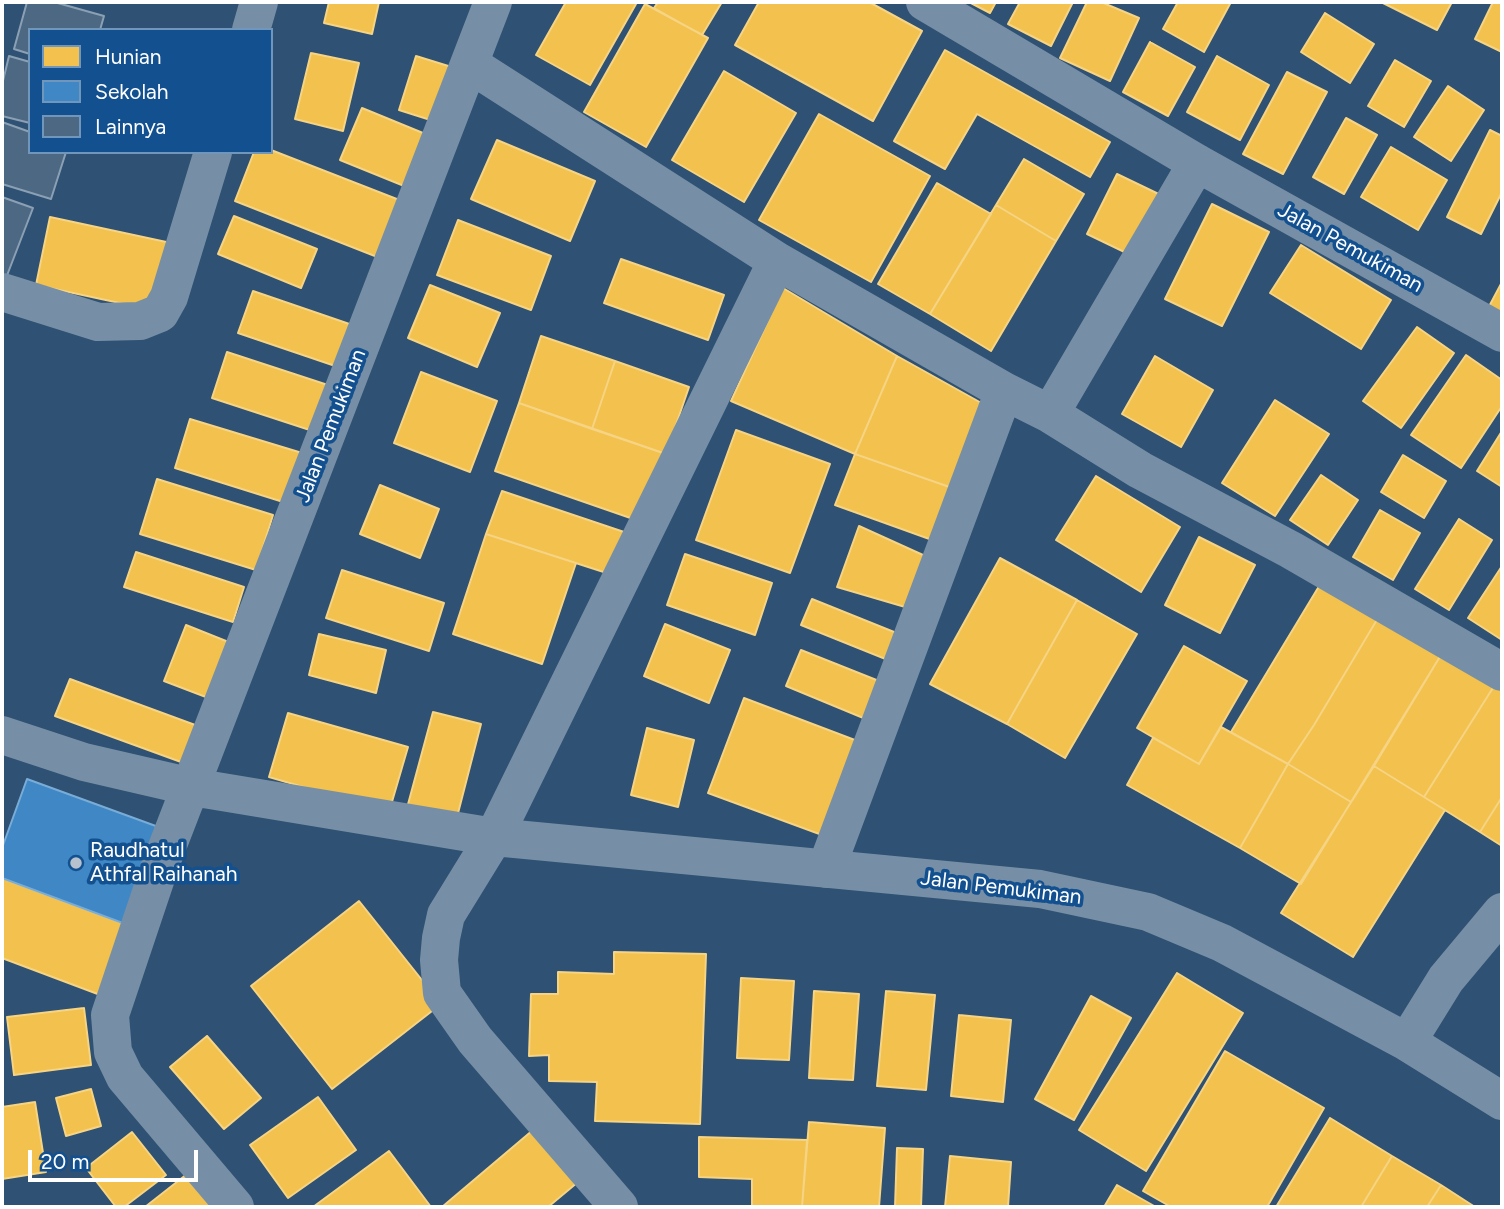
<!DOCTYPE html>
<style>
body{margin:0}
#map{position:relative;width:1504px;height:1209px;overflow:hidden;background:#2f5173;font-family:Figtree,sans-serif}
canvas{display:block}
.frame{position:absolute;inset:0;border:4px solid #fff;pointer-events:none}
.legend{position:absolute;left:28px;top:28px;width:245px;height:126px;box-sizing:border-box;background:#13508f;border:2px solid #7196bc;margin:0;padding:9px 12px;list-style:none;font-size:21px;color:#fff}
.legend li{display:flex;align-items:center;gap:14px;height:35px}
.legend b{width:35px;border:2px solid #7196bc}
.scale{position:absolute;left:28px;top:1150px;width:170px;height:32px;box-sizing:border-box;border:4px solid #fff;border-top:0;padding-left:9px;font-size:21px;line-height:24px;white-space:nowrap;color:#fff;-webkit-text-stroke:5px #13508f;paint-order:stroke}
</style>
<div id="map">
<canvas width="1504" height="1209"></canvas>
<div class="frame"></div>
<ul class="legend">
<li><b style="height:19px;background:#f2c14e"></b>Hunian</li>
<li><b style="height:19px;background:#3f88c5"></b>Sekolah</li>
<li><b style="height:19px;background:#4c6883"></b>Lainnya</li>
</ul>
<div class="scale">20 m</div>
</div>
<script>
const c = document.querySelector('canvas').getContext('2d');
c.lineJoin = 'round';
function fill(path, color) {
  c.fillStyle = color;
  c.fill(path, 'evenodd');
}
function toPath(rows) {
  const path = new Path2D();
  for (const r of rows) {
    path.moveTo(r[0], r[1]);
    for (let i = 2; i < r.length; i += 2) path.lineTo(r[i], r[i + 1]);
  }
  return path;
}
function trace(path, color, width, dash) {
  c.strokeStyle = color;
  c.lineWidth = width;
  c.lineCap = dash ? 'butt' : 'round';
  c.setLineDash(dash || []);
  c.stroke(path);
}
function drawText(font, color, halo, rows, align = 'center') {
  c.font = font + ' Figtree,sans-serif';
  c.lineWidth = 7;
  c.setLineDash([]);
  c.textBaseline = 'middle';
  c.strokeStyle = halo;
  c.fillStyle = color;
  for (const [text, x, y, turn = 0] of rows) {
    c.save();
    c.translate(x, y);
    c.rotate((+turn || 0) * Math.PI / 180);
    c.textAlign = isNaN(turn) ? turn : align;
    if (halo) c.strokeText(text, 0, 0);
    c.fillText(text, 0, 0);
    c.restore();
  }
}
const homes = toPath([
 [329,2,379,2,372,34,324,23,329,2],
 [566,2,633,2,636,4,590,85,536,55,566,2],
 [658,2,722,2,702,35,654,8,658,2],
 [759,2,869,2,922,31,873,121,735,45,759,2],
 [969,2,996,2,990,13,969,2],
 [1020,2,1073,2,1051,46,1008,24,1020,2],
 [1087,2,1101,2,1139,18,1110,81,1060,58,1087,2],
 [1178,2,1231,2,1204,52,1163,29,1178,2],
 [1381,2,1452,2,1437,30,1381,2],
 [1493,2,1502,2,1502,52,1475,39,1493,2],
 [645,4,708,38,646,147,584,112,645,4],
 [1325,13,1374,44,1350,83,1301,52,1325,13],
 [1150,42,1195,67,1168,116,1123,92,1150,42],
 [945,50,1110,142,1090,177,977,114,945,169,894,141,945,50],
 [311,53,359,63,343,131,295,119,311,53],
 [416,56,458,69,440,123,399,110,416,56],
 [1217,56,1269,85,1240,140,1187,112,1217,56],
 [1395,60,1431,81,1404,127,1368,106,1395,60],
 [724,71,796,113,744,202,672,160,724,71],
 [1287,72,1327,92,1283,174,1243,154,1287,72],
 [1448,86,1484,110,1451,161,1414,137,1448,86],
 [362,108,440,140,419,192,340,160,362,108],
 [819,114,930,176,871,282,759,220,819,114],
 [1346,118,1377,135,1344,194,1313,177,1346,118],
 [1490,130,1502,136,1502,192,1481,234,1447,217,1490,130],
 [497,140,595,181,570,241,471,199,497,140],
 [1391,147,1447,180,1418,230,1361,197,1391,147],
 [271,150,407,203,385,260,235,201,254,152,271,152,271,150],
 [1024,159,1084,194,1056,241,996,205,1024,159],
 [1117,174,1169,199,1139,259,1087,234,1117,174],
 [937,183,991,214,930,314,878,284,937,183],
 [1212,204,1269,232,1222,326,1165,299,1212,204],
 [996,205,1056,241,991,351,930,314,996,205],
 [234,216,317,249,301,288,218,254,234,216],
 [50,217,171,243,157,311,36,285,50,217],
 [458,220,551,256,531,310,437,275,458,220],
 [1301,245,1391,300,1361,349,1270,293,1301,245],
 [621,259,724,295,708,340,604,303,621,259],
 [1502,282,1502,326,1484,316,1502,282],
 [430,285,500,313,477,367,408,338,430,285],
 [783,288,897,356,855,454,731,401,783,288],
 [253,291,364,329,350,371,238,333,253,291],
 [1417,327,1454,353,1401,428,1363,401,1417,327],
 [541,336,615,361,592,429,519,403,541,336],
 [227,352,337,388,322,434,212,398,227,352],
 [1466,355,1502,380,1502,406,1461,468,1411,435,1466,355],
 [897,356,985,405,958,490,855,454,897,356],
 [1155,356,1213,390,1181,447,1122,414,1155,356],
 [615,361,689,387,666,454,592,429,615,361],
 [421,372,497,401,470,472,394,443,421,372],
 [1275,400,1329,434,1275,516,1222,483,1275,400],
 [519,403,666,454,642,522,495,471,519,403],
 [190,419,312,456,296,506,175,468,190,419],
 [736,430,830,464,790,573,696,540,736,430],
 [1502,431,1502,487,1477,471,1502,431],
 [855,454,958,490,935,541,835,505,855,454],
 [1403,455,1446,481,1424,518,1381,492,1403,455],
 [1321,475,1358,500,1328,545,1290,520,1321,475],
 [1096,476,1180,527,1141,592,1056,540,1096,476],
 [157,479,273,515,256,570,140,534,157,479],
 [380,485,439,509,420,558,360,534,380,485],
 [502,491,630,534,616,576,486,534,502,491],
 [1380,510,1420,533,1393,580,1353,557,1380,510],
 [1459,519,1492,540,1449,610,1415,589,1459,519],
 [859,526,934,560,912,609,837,587,859,526],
 [486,534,576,563,542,664,453,634,486,534],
 [1199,537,1255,565,1220,633,1165,605,1199,537],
 [136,552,244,587,233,622,124,587,136,552],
 [685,554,772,583,755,635,667,605,685,554],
 [1000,558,1077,600,1007,724,930,684,1000,558],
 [1502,566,1502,640,1468,618,1502,566],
 [342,570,444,603,429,651,326,618,342,570],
 [1324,578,1381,613,1314,725,1288,764,1231,732,1324,578],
 [812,599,904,636,893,662,801,625,812,599],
 [1077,600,1137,634,1065,758,1007,724,1077,600],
 [1381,613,1444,650,1351,802,1288,764,1314,725,1381,613],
 [665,624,730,650,709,703,644,676,665,624],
 [186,625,241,647,219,702,164,681,186,625],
 [319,634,386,650,376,693,309,675,319,634],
 [1184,646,1247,681,1199,764,1137,728,1184,646],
 [801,650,889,685,873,722,786,686,801,650],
 [1444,650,1496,683,1424,797,1374,766,1444,650],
 [70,679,206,729,192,766,55,716,70,679],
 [1496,683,1502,687,1502,797,1480,832,1424,797,1496,683],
 [744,698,868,745,833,839,708,793,744,698],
 [433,712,481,724,456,821,407,808,433,712],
 [288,713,408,747,389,812,269,777,288,713],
 [1221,727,1288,764,1240,848,1127,785,1153,738,1199,764,1221,727],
 [647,728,694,740,678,807,631,795,647,728],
 [1288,764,1351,802,1301,884,1240,848,1288,764],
 [1374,766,1445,810,1353,957,1281,913,1374,766],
 [1502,797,1502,846,1480,832,1502,797],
 [2,878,128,925,103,996,2,958,2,878],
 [359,901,441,1004,332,1089,251,986,359,901],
 [614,952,706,954,700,1124,595,1121,597,1082,549,1081,549,1055,529,1056,531,994,558,994,558,972,614,974,614,952],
 [1177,973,1243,1013,1146,1171,1079,1130,1177,973],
 [741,978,794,981,789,1060,737,1058,741,978],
 [814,991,859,994,853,1080,809,1078,814,991],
 [886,991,935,995,926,1090,877,1086,886,991],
 [1091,996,1131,1018,1074,1120,1035,1099,1091,996],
 [84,1008,91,1065,14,1075,7,1017,84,1008],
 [959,1015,1011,1020,1003,1102,951,1096,959,1015],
 [207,1036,261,1098,224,1129,170,1067,207,1036],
 [1225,1051,1324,1108,1267,1207,1171,1207,1143,1191,1225,1051],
 [91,1089,101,1126,66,1136,56,1098,91,1089],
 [318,1097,356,1150,288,1198,250,1145,318,1097],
 [35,1102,46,1172,2,1179,2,1107,35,1102],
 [1330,1118,1392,1156,1361,1207,1276,1207,1330,1118],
 [809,1122,885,1128,879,1207,802,1207,809,1122],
 [533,1130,578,1182,548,1207,442,1207,533,1130],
 [132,1132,166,1175,124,1207,116,1207,86,1168,132,1132],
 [699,1137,807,1140,802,1207,752,1207,752,1179,699,1177,699,1137],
 [897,1148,923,1149,921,1207,895,1207,897,1148],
 [389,1151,431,1207,313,1207,389,1151],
 [950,1156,1011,1162,1008,1207,945,1207,950,1156],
 [1392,1156,1441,1185,1427,1207,1361,1207,1392,1156],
 [196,1167,229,1207,145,1207,196,1167],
 [1117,1185,1156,1207,1104,1207,1117,1185],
 [1441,1185,1475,1207,1427,1207,1441,1185]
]);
fill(homes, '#f2c14e');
trace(homes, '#f6d483', 2);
const schools = toPath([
 [27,779,164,829,128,925,2,878,2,848,27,779]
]);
fill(schools, '#3f88c5');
trace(schools, '#79acd6', 2);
const building = toPath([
 [27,2,54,2,104,16,100,30,30,30,30,54,14,49,27,2],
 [9,56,30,62,30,123,2,116,2,85,9,56],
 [2,122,30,132,30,152,66,152,51,199,2,184,2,122],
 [2,197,33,208,6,278,2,276,2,197]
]);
fill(building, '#4c6883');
trace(building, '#8ba0b4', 2);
trace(toPath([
 [925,2,1197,163,1502,333],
 [251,30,259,2],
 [471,65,777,261],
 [2,292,98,322,140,321,160,313,169,297,213,152],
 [1050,414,1197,163],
 [2,735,84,762,192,787,494,837,777,261,1004,391,1050,414,1140,470,1291,550,1502,672],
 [826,869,1004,391],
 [1407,1042,1446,979,1502,912],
 [235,1207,125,1077,113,1052,110,1015,161,863,493,2],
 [619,1207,475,1040,442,993,439,960,441,938,446,915,494,837,1040,889,1148,912,1222,943,1407,1042,1502,1101]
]), '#768fa6', 38);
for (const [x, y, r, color] of [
 [76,863,7,"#b6c2ce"]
]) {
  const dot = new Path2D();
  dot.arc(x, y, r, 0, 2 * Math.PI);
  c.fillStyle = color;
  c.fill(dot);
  trace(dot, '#13508f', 2.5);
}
drawText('21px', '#fff', '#13508f', [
 ["Jalan Pemukiman",1350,248,29],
 ["Jalan Pemukiman",331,426,-69],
 ["Jalan Pemukiman",1001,888,7]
]);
drawText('21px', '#fff', '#13508f', [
 ["Raudhatul",90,851],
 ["Athfal Raihanah",90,875]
], 'left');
</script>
